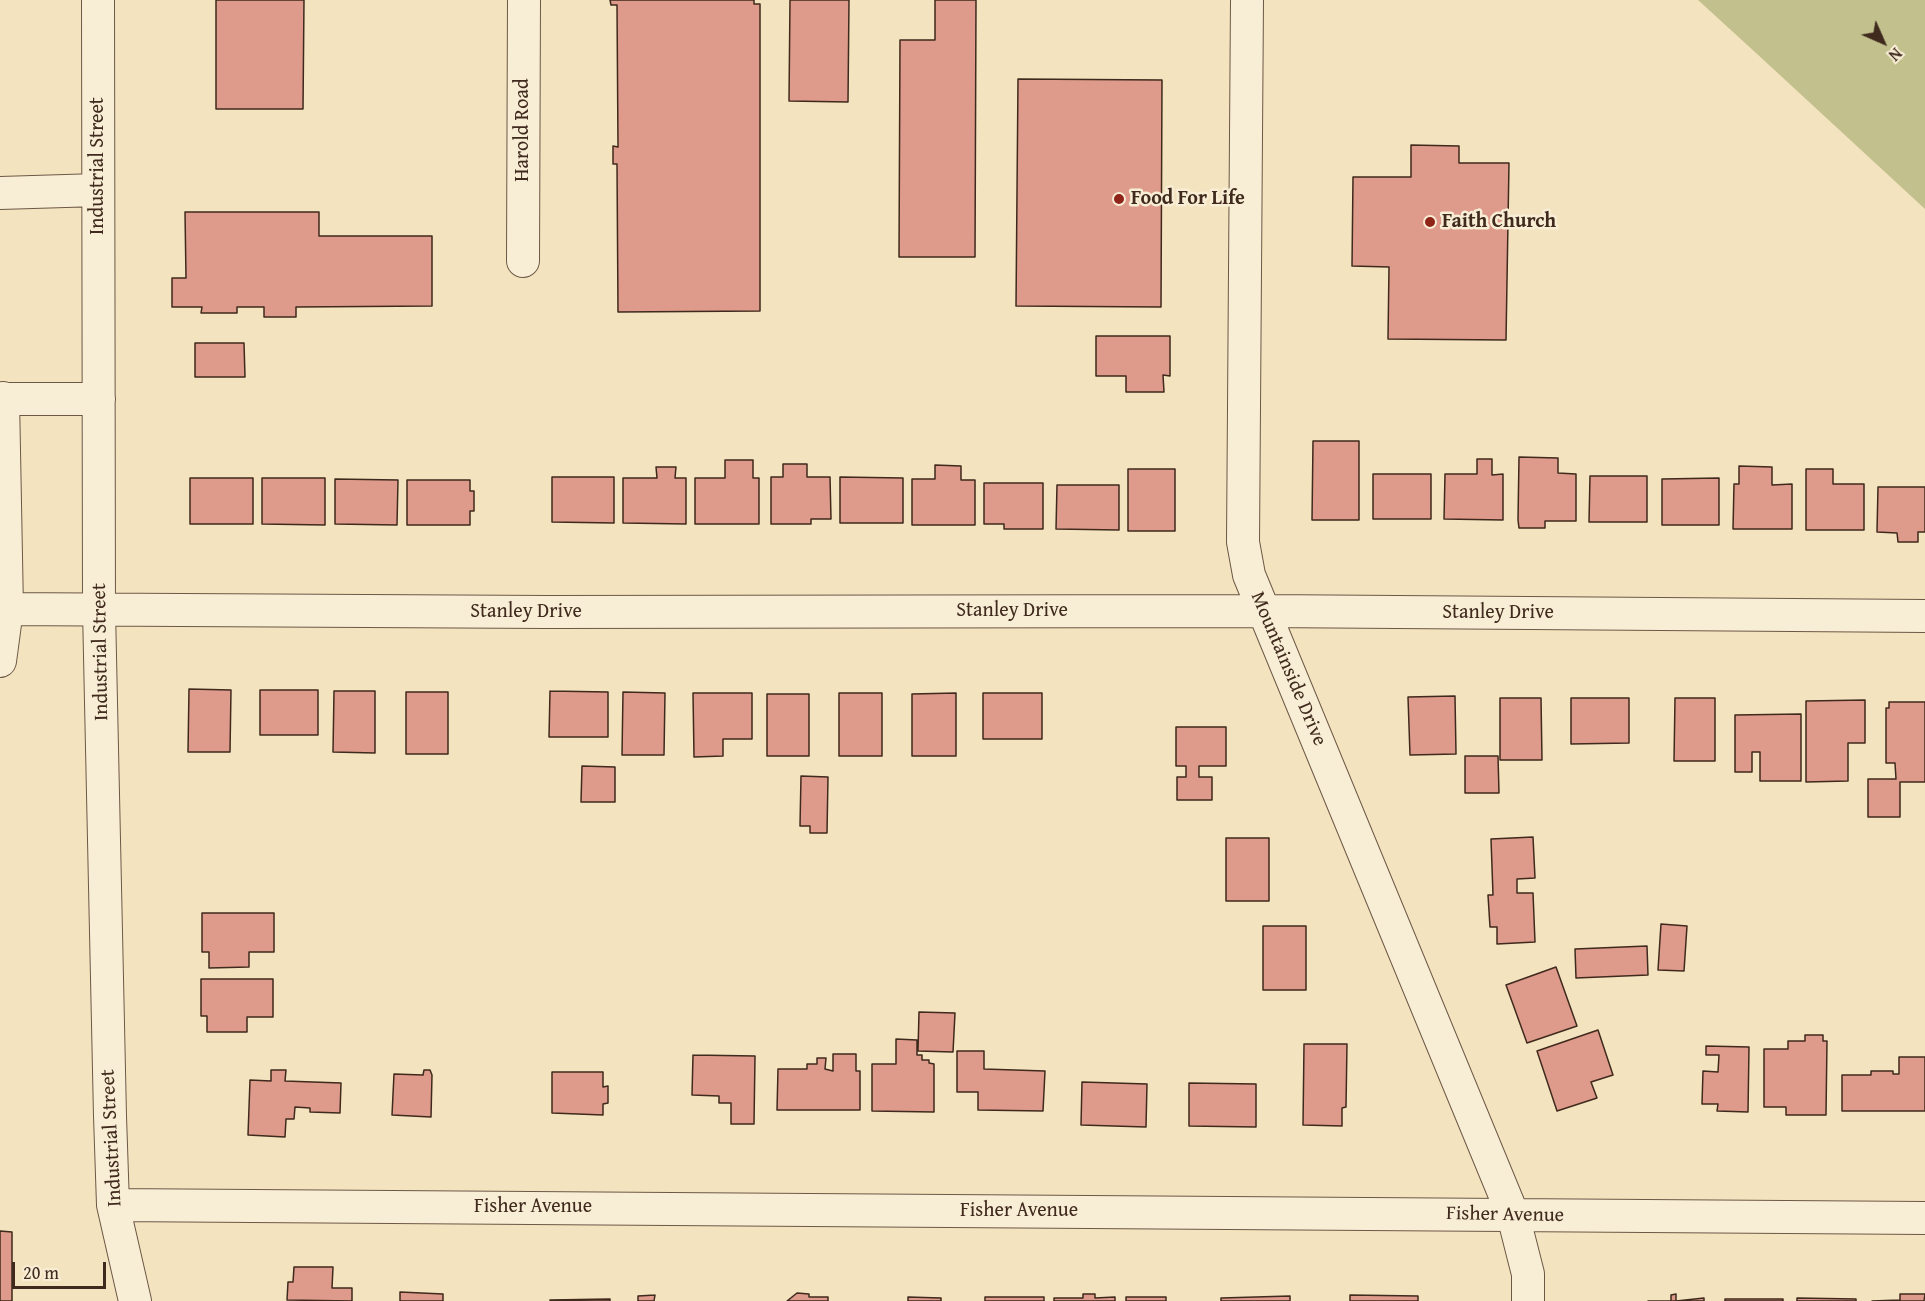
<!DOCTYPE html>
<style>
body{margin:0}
#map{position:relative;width:1925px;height:1301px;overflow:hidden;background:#f4e3bf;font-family:"Gentium Book Plus",serif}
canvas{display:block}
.north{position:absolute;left:1853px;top:12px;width:60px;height:60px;-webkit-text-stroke:4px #f8edd5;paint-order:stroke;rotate:135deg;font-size:16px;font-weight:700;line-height:24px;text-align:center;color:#3f2a1d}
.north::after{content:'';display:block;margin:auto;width:21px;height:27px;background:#3f2a1d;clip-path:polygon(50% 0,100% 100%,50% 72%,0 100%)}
.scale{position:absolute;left:12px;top:1262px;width:94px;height:27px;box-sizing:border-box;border:3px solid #3f2a1d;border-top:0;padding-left:8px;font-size:18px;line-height:21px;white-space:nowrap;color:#3f2a1d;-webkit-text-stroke:4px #f8edd5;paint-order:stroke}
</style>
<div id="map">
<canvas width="1925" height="1301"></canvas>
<div class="north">N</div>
<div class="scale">20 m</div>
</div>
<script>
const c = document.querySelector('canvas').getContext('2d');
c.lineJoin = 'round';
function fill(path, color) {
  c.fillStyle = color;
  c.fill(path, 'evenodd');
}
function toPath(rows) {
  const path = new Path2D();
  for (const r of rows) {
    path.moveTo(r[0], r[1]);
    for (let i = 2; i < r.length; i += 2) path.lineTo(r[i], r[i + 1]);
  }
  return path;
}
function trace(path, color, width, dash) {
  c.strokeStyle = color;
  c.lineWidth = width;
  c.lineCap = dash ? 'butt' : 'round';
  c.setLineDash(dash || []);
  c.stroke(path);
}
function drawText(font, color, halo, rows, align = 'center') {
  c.font = font + ' "Gentium Book Plus",serif';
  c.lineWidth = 5;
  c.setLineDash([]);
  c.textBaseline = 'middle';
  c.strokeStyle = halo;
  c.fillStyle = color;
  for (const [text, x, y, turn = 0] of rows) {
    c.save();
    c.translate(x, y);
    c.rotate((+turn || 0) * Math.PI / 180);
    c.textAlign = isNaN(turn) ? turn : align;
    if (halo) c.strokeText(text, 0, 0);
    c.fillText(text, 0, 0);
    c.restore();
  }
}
fill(toPath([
 [1698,0,1925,0,1925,209,1756,53]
]), '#c2c18e');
const building = toPath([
 [216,0,304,0,303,109,216,109,216,0],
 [610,0,754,0,754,4,760,4,760,311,618,312,617,164,613,164,613,146,618,147,617,5,611,5,610,0],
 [790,0,849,0,848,102,789,101,790,0],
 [935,0,976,0,975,257,899,257,900,40,935,40,935,0],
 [1018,79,1162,80,1161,307,1016,306,1018,79],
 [1411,145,1459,146,1459,163,1509,163,1506,340,1388,339,1389,267,1352,266,1353,177,1411,177,1411,145],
 [185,212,319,212,319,236,432,236,432,306,296,307,296,317,264,317,264,307,237,307,237,313,201,313,202,307,172,307,172,278,186,278,185,212],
 [1096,336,1170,336,1170,376,1163,375,1164,392,1126,392,1126,376,1096,376,1096,336],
 [195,343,244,343,245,377,195,377,195,343],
 [1313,441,1359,441,1359,520,1312,520,1313,441],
 [1519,457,1558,458,1558,473,1576,474,1576,521,1545,521,1545,528,1519,528,1518,520,1519,457],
 [1477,459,1492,459,1492,475,1503,474,1503,520,1444,519,1445,474,1477,474,1477,459],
 [725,460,753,460,753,478,759,478,759,524,695,524,695,478,725,478,725,460],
 [783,464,807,464,807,477,830,477,831,519,811,519,811,524,771,524,771,477,783,477,783,464],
 [935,465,961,466,961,480,975,480,975,525,912,525,912,479,935,479,935,465],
 [1739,466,1772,467,1772,485,1792,484,1792,529,1733,529,1734,484,1739,484,1739,466],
 [656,467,676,467,675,478,686,478,686,524,623,523,623,478,657,478,656,467],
 [1128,469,1175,469,1175,531,1128,531,1128,469],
 [1806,469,1833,469,1833,484,1864,484,1864,530,1806,530,1806,469],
 [1373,474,1431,474,1431,519,1373,519,1373,474],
 [1590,476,1647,476,1647,522,1589,522,1590,476],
 [552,477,614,477,614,523,552,522,552,477],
 [840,477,903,478,903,523,840,523,840,477],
 [190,478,253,478,253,524,190,524,190,478],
 [262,478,325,478,325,525,262,524,262,478],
 [1719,478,1719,525,1662,525,1662,479,1719,478],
 [335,479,398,480,397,525,335,524,335,479],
 [407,480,470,480,470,491,474,491,474,511,470,511,470,525,407,525,407,480],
 [984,483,1043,483,1043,529,1004,529,1004,524,984,524,984,483],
 [1057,485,1119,485,1119,530,1056,529,1057,485],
 [1878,487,1925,487,1925,532,1918,532,1918,542,1898,542,1897,533,1877,532,1878,487],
 [189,689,231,690,230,752,188,752,189,689],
 [260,690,318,690,318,735,260,735,260,690],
 [334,691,375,691,375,753,333,752,334,691],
 [550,691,608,692,608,737,549,737,550,691],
 [406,692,448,692,448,754,406,754,406,692],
 [623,692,665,693,664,755,622,755,623,692],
 [693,693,752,693,752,739,723,739,723,756,694,757,693,693],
 [839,693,882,693,882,756,839,756,839,693],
 [956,693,956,756,912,756,912,694,956,693],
 [983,693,1042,693,1042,739,983,739,983,693],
 [767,694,809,694,809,756,767,756,767,694],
 [1455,696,1456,754,1410,755,1408,697,1455,696],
 [1500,698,1541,698,1542,760,1500,760,1500,698],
 [1571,698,1629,698,1629,743,1571,744,1571,698],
 [1675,698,1715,698,1715,761,1674,761,1675,698],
 [1865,700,1865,743,1848,743,1848,781,1806,782,1806,701,1865,700],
 [1889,702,1925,702,1925,782,1900,782,1900,817,1868,817,1868,779,1896,779,1895,763,1886,763,1886,708,1889,708,1889,702],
 [1801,714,1801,781,1760,781,1760,752,1752,752,1752,772,1735,772,1735,715,1801,714],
 [1176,727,1226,727,1226,766,1199,766,1199,777,1212,777,1212,800,1177,800,1177,777,1186,777,1186,766,1176,766,1176,727],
 [1465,756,1498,756,1499,793,1465,793,1465,756],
 [582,766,615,767,615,802,581,802,582,766],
 [801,776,828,777,827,833,810,833,810,826,800,826,801,776],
 [1533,837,1535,878,1517,879,1517,893,1533,893,1535,942,1497,944,1497,927,1490,927,1488,895,1493,895,1491,839,1533,837],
 [1226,838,1269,838,1269,901,1226,901,1226,838],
 [202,913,274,913,274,952,249,952,249,967,209,968,209,952,202,952,202,913],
 [1661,924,1687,926,1684,971,1658,970,1661,924],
 [1263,926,1306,926,1306,990,1263,990,1263,926],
 [1647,946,1648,975,1576,978,1575,949,1647,946],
 [1556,967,1577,1026,1527,1043,1506,985,1556,967],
 [201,979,273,979,273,1017,247,1017,247,1032,207,1032,207,1016,201,1016,201,979],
 [919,1012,955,1013,953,1052,918,1051,919,1012],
 [1598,1030,1613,1075,1591,1082,1597,1098,1557,1111,1537,1051,1598,1030],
 [1805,1035,1823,1035,1823,1041,1827,1041,1826,1115,1786,1115,1786,1107,1764,1107,1764,1049,1788,1049,1788,1041,1805,1041,1805,1035],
 [896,1039,917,1040,917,1055,922,1055,922,1060,929,1060,929,1063,934,1064,934,1112,872,1111,872,1064,896,1064,896,1039],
 [1304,1044,1347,1044,1346,1107,1342,1108,1342,1126,1303,1125,1304,1044],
 [1706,1046,1749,1047,1748,1112,1717,1111,1718,1104,1702,1104,1703,1071,1718,1072,1719,1055,1706,1055,1706,1046],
 [957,1051,984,1051,984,1069,1045,1071,1043,1111,978,1110,978,1092,957,1092,957,1051],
 [833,1054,856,1054,856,1071,860,1071,860,1110,777,1110,778,1069,807,1069,807,1064,817,1064,817,1058,826,1058,825,1069,833,1071,833,1054],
 [693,1055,755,1056,754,1124,731,1124,731,1103,719,1103,719,1096,692,1095,693,1055],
 [1899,1057,1925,1057,1925,1111,1842,1111,1842,1075,1871,1075,1871,1071,1893,1071,1893,1074,1899,1074,1899,1057],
 [271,1070,286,1070,285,1081,341,1083,340,1113,310,1112,310,1108,295,1107,294,1119,286,1119,285,1137,248,1135,250,1080,271,1081,271,1070],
 [424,1070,430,1070,432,1075,431,1117,392,1115,394,1074,423,1075,424,1070],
 [552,1072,603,1072,603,1087,608,1086,608,1103,603,1104,603,1115,552,1113,552,1072],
 [1082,1082,1147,1084,1146,1127,1081,1125,1082,1082],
 [1189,1083,1256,1084,1256,1127,1189,1126,1189,1083],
 [0,1231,12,1232,12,1301,0,1301,0,1231],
 [294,1267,333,1267,332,1288,352,1288,352,1301,287,1300,288,1282,293,1282,294,1267],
 [400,1292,443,1294,443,1301,400,1301,400,1292],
 [797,1293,809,1294,809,1297,828,1297,828,1301,787,1301,797,1293],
 [1083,1294,1095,1294,1095,1298,1115,1297,1115,1301,1054,1301,1054,1298,1083,1298,1083,1294],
 [1676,1294,1676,1301,1704,1298,1704,1301,1648,1301,1671,1301,1671,1295,1676,1294],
 [1900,1294,1925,1294,1924,1301,1872,1301,1900,1300,1900,1294],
 [655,1295,654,1301,638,1301,638,1296,655,1295],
 [1350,1295,1418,1296,1418,1301,1350,1301,1350,1295],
 [1290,1296,1290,1301,1221,1301,1221,1298,1290,1296],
 [908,1297,941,1298,941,1301,908,1301,908,1297],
 [985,1297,1044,1297,1044,1301,985,1301,985,1297],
 [1126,1297,1166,1297,1166,1301,1126,1301,1126,1297],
 [1797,1298,1856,1299,1856,1301,1797,1301,1797,1298],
 [610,1299,610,1301,550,1301,550,1300,610,1299],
 [1725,1299,1783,1299,1783,1301,1725,1301,1725,1299]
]);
fill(building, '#de9a8a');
trace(building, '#3f2a1d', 1.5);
const minor = toPath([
 [98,0,99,610,110,1116,113,1205,135,1301],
 [1247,0,1243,542,1249,575,1513,1215,1528,1274,1528,1301],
 [0,193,98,190],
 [523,261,524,0],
 [0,399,99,399],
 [0,609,548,612,1265,611,1925,616],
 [0,661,7,609,3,398],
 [113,1205,1925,1218]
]);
trace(minor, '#6c5846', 34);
trace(minor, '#f8edd5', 32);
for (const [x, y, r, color] of [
 [1119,199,6,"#8f2418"],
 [1430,222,6,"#8f2418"]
]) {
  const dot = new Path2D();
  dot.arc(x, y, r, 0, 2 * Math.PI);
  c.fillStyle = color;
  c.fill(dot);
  trace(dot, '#f8edd5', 2);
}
drawText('20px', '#3f2a1d', '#f8edd5', [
 ["Harold Road",523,130,-90],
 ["Industrial Street",98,166,-90],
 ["Stanley Drive",1012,611],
 ["Stanley Drive",526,612],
 ["Stanley Drive",1498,613],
 ["Industrial Street",101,652,-91],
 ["Mountainside Drive",1288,669,67],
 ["Industrial Street",112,1138,-93],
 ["Fisher Avenue",533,1207],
 ["Fisher Avenue",1019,1211],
 ["Fisher Avenue",1505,1215,1]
]);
drawText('bold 20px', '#3f2a1d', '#f8edd5', [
 ["Food For Life",1131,199],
 ["Faith Church",1442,222]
], 'left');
</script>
